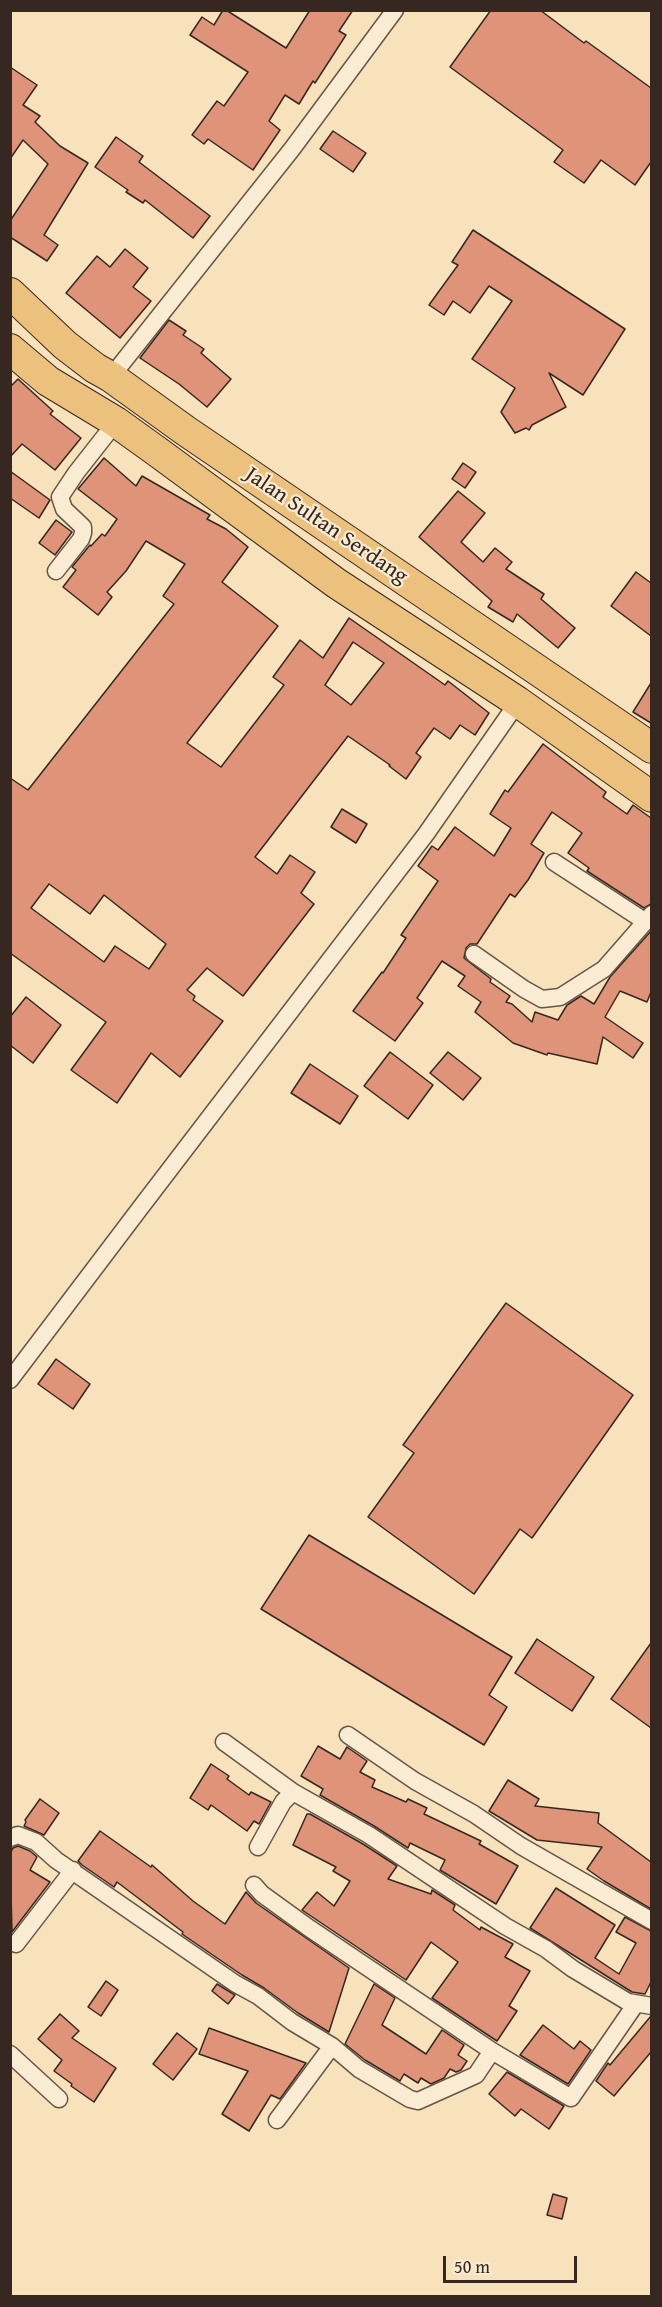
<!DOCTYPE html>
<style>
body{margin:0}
#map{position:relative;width:662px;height:2307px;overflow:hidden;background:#f7e2bb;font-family:"Gentium Book Plus",serif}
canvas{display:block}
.frame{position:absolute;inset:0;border:12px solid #362821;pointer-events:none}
.scale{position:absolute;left:443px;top:2256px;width:134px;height:27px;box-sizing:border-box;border:3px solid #362821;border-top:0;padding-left:8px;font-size:18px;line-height:21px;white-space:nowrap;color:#362821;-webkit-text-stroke:4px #faecd3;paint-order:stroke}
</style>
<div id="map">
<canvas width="662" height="2307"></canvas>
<div class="frame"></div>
<div class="scale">50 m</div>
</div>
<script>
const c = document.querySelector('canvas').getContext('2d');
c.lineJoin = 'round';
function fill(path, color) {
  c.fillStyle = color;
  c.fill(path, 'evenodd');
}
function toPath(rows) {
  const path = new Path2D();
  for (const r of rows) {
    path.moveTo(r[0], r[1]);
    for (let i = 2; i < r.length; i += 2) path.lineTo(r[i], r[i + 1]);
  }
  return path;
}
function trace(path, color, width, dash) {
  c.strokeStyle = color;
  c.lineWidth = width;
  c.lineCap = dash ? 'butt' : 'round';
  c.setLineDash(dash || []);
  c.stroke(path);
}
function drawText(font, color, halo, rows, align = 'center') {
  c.font = font + ' "Gentium Book Plus",serif';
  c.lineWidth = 4.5;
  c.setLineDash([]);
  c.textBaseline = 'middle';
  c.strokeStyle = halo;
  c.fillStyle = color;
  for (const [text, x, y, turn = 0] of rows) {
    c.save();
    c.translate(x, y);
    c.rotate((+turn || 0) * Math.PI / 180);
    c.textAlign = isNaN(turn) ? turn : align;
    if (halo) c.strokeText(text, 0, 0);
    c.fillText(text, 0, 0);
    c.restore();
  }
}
const building = toPath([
 [223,10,226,10,286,48,310,10,353,10,339,31,346,35,315,83,313,81,299,104,285,95,269,121,280,130,253,170,208,139,204,144,192,135,217,101,224,106,248,72,190,35,202,17,214,25,223,10],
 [491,10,540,10,584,43,586,41,651,88,651,162,635,185,601,160,584,183,554,162,563,150,450,67,491,10],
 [10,67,37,85,23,105,40,116,35,122,60,146,88,163,44,235,58,245,47,261,10,237,10,221,48,164,23,140,10,159,10,67],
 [333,131,366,153,353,172,320,149,333,131],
 [116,137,143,156,139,162,210,216,193,238,145,200,143,203,126,192,128,190,95,167,116,137],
 [473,230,625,329,583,395,549,373,566,407,532,425,529,430,526,428,515,433,501,412,515,388,472,359,512,301,489,286,470,313,453,301,444,315,429,305,458,265,452,262,473,230],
 [125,249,148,268,133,287,151,301,120,338,66,293,97,256,110,267,125,249],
 [169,320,186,331,183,335,204,349,201,353,231,379,207,407,179,384,140,358,169,320],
 [18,379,53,411,50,414,81,438,55,470,22,444,10,457,10,387,18,379],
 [104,458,136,486,142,476,210,515,207,519,226,529,248,547,222,582,278,626,187,743,221,767,284,685,273,677,300,640,323,658,349,618,445,685,448,681,489,713,475,735,460,725,450,739,434,728,416,753,421,757,406,779,389,766,390,765,348,736,255,857,277,874,290,855,315,872,301,893,314,904,243,996,207,968,187,990,195,996,193,1000,223,1021,180,1077,151,1053,117,1103,71,1070,106,1022,10,953,10,778,28,790,174,604,163,596,185,564,146,541,126,571,107,592,112,597,98,615,63,587,76,570,72,567,90,545,91,546,102,534,105,536,117,519,78,489,104,458],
 [353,642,384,663,351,705,325,685,353,642],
 [49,884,90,914,104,895,166,944,149,969,115,946,104,962,31,908,49,884],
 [463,463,476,472,465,488,452,479,463,463],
 [10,471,50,500,39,518,10,498,10,471],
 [458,491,485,513,461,542,483,562,495,548,512,562,506,569,544,594,541,599,575,628,558,648,517,614,513,622,488,607,492,601,419,537,458,491],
 [56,520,72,532,55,555,39,543,56,520],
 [636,572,651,583,651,636,611,606,636,572],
 [651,683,651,723,633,712,651,683],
 [543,744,606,792,603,797,627,814,633,805,651,818,651,904,644,908,587,871,589,868,568,853,582,833,552,812,531,844,544,853,528,880,515,897,510,894,477,944,470,944,466,948,464,958,491,979,490,982,510,996,506,1002,512,1004,532,1022,535,1012,558,1020,567,1005,581,996,594,1004,610,977,651,931,651,992,647,1002,620,991,605,1017,643,1043,633,1058,603,1037,597,1064,548,1053,547,1055,513,1043,475,1012,481,1002,458,986,465,976,442,961,417,998,423,1003,395,1041,353,1011,382,972,383,973,406,938,401,935,438,881,418,866,432,846,438,850,455,827,494,856,511,828,490,814,505,790,508,792,543,744],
 [342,809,367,824,356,843,331,827,342,809],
 [26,997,61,1025,33,1063,10,1045,10,1017,26,997],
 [390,1052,433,1085,408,1119,364,1086,390,1052],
 [448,1052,481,1078,463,1100,430,1073,448,1052],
 [310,1064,358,1096,340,1124,291,1093,310,1064],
 [506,1303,633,1395,532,1538,520,1529,474,1594,368,1517,414,1453,403,1445,506,1303],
 [56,1359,90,1384,73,1409,38,1384,56,1359],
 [309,1535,512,1657,489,1695,507,1707,484,1745,261,1609,309,1535],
 [537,1639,594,1677,572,1711,515,1673,537,1639],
 [651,1643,651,1728,611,1699,651,1643],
 [318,1746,340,1759,347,1747,367,1761,360,1772,375,1780,372,1787,406,1802,408,1799,427,1808,424,1814,481,1841,479,1844,518,1866,496,1904,440,1870,445,1860,410,1843,408,1848,374,1826,320,1795,323,1789,301,1776,318,1746],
 [211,1764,229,1776,227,1779,249,1795,251,1792,271,1802,259,1824,254,1821,247,1831,211,1805,208,1810,190,1798,211,1764],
 [508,1780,539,1799,535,1806,599,1813,598,1823,651,1862,651,1909,604,1881,587,1869,602,1847,537,1840,489,1811,508,1780],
 [40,1799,59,1813,44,1835,24,1826,26,1822,25,1820,40,1799],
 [307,1814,310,1814,363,1844,397,1866,388,1879,431,1894,432,1890,455,1905,453,1910,480,1930,481,1927,513,1944,505,1957,530,1971,509,2006,517,2011,497,2041,432,1998,458,1962,431,1942,406,1980,302,1910,317,1892,334,1906,350,1881,333,1871,336,1867,293,1845,307,1814],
 [100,1831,151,1867,152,1865,193,1901,225,1924,246,1892,256,1903,349,1968,329,2032,298,2013,264,1988,242,1975,182,1934,183,1932,117,1882,114,1887,82,1865,78,1861,100,1831],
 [18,1846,30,1851,37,1857,30,1870,50,1882,12,1932,10,1854,13,1848,18,1846],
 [556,1888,615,1925,595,1958,619,1974,636,1943,616,1932,625,1917,651,1931,651,1982,645,1994,632,1992,530,1928,556,1888],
 [106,1981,118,1990,101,2016,88,2007,106,1981],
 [217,1984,235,1995,228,2004,212,1991,217,1984],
 [374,1984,395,1998,382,2025,426,2054,442,2030,464,2045,458,2055,467,2061,461,2070,456,2072,450,2069,444,2078,431,2084,421,2078,418,2083,404,2074,400,2081,365,2060,345,2044,374,1984],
 [60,2014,79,2031,72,2038,116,2068,94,2102,71,2086,72,2084,54,2071,62,2060,38,2039,60,2014],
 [651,2016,651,2052,614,2096,596,2081,608,2063,610,2065,651,2016],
 [543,2025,574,2049,580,2041,591,2050,568,2084,520,2055,543,2025],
 [209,2028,306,2063,280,2099,271,2095,249,2131,222,2114,248,2071,199,2054,209,2028],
 [177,2033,197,2049,173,2080,153,2064,177,2033],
 [507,2072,564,2106,549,2129,521,2109,515,2116,489,2094,507,2072],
 [553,2194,567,2198,562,2219,547,2215,553,2194]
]);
fill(building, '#df9479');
trace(building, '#362821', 1.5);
const street = toPath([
 [111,377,292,149,395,10],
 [56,571,81,539,83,533,83,527,64,509,60,497,76,473,116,422],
 [554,862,646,922],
 [474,954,524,989,542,999,560,997,604,969,652,914],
 [10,1380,141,1207,426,834,518,702],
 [348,1735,415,1781,474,1814,521,1846,652,1921],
 [224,1742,293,1792,369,1835,505,1926,546,1949,573,1969,628,2002,652,2006],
 [10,1838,18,1835,36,1842,56,1860,236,1984,258,1996,292,2022,332,2046,359,2069,410,2099,418,2101,476,2075,492,2051],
 [258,1847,283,1802,293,1792],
 [254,1885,262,1894,309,1928,492,2051,571,2098,635,2005],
 [16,1944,73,1870],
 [10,2054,59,2099],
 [277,2120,332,2046]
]);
const highway = toPath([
 [10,293,65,345,95,368,111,377,186,431,652,748],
 [10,349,48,381,116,422,155,450,336,583,518,702,652,797]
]);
trace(street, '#665648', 19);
trace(highway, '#362821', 32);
trace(street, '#faecd3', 16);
trace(highway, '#ecc17e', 30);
drawText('22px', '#362821', '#faecd3', [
 ["Jalan Sultan Serdang",326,526,34]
]);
</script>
